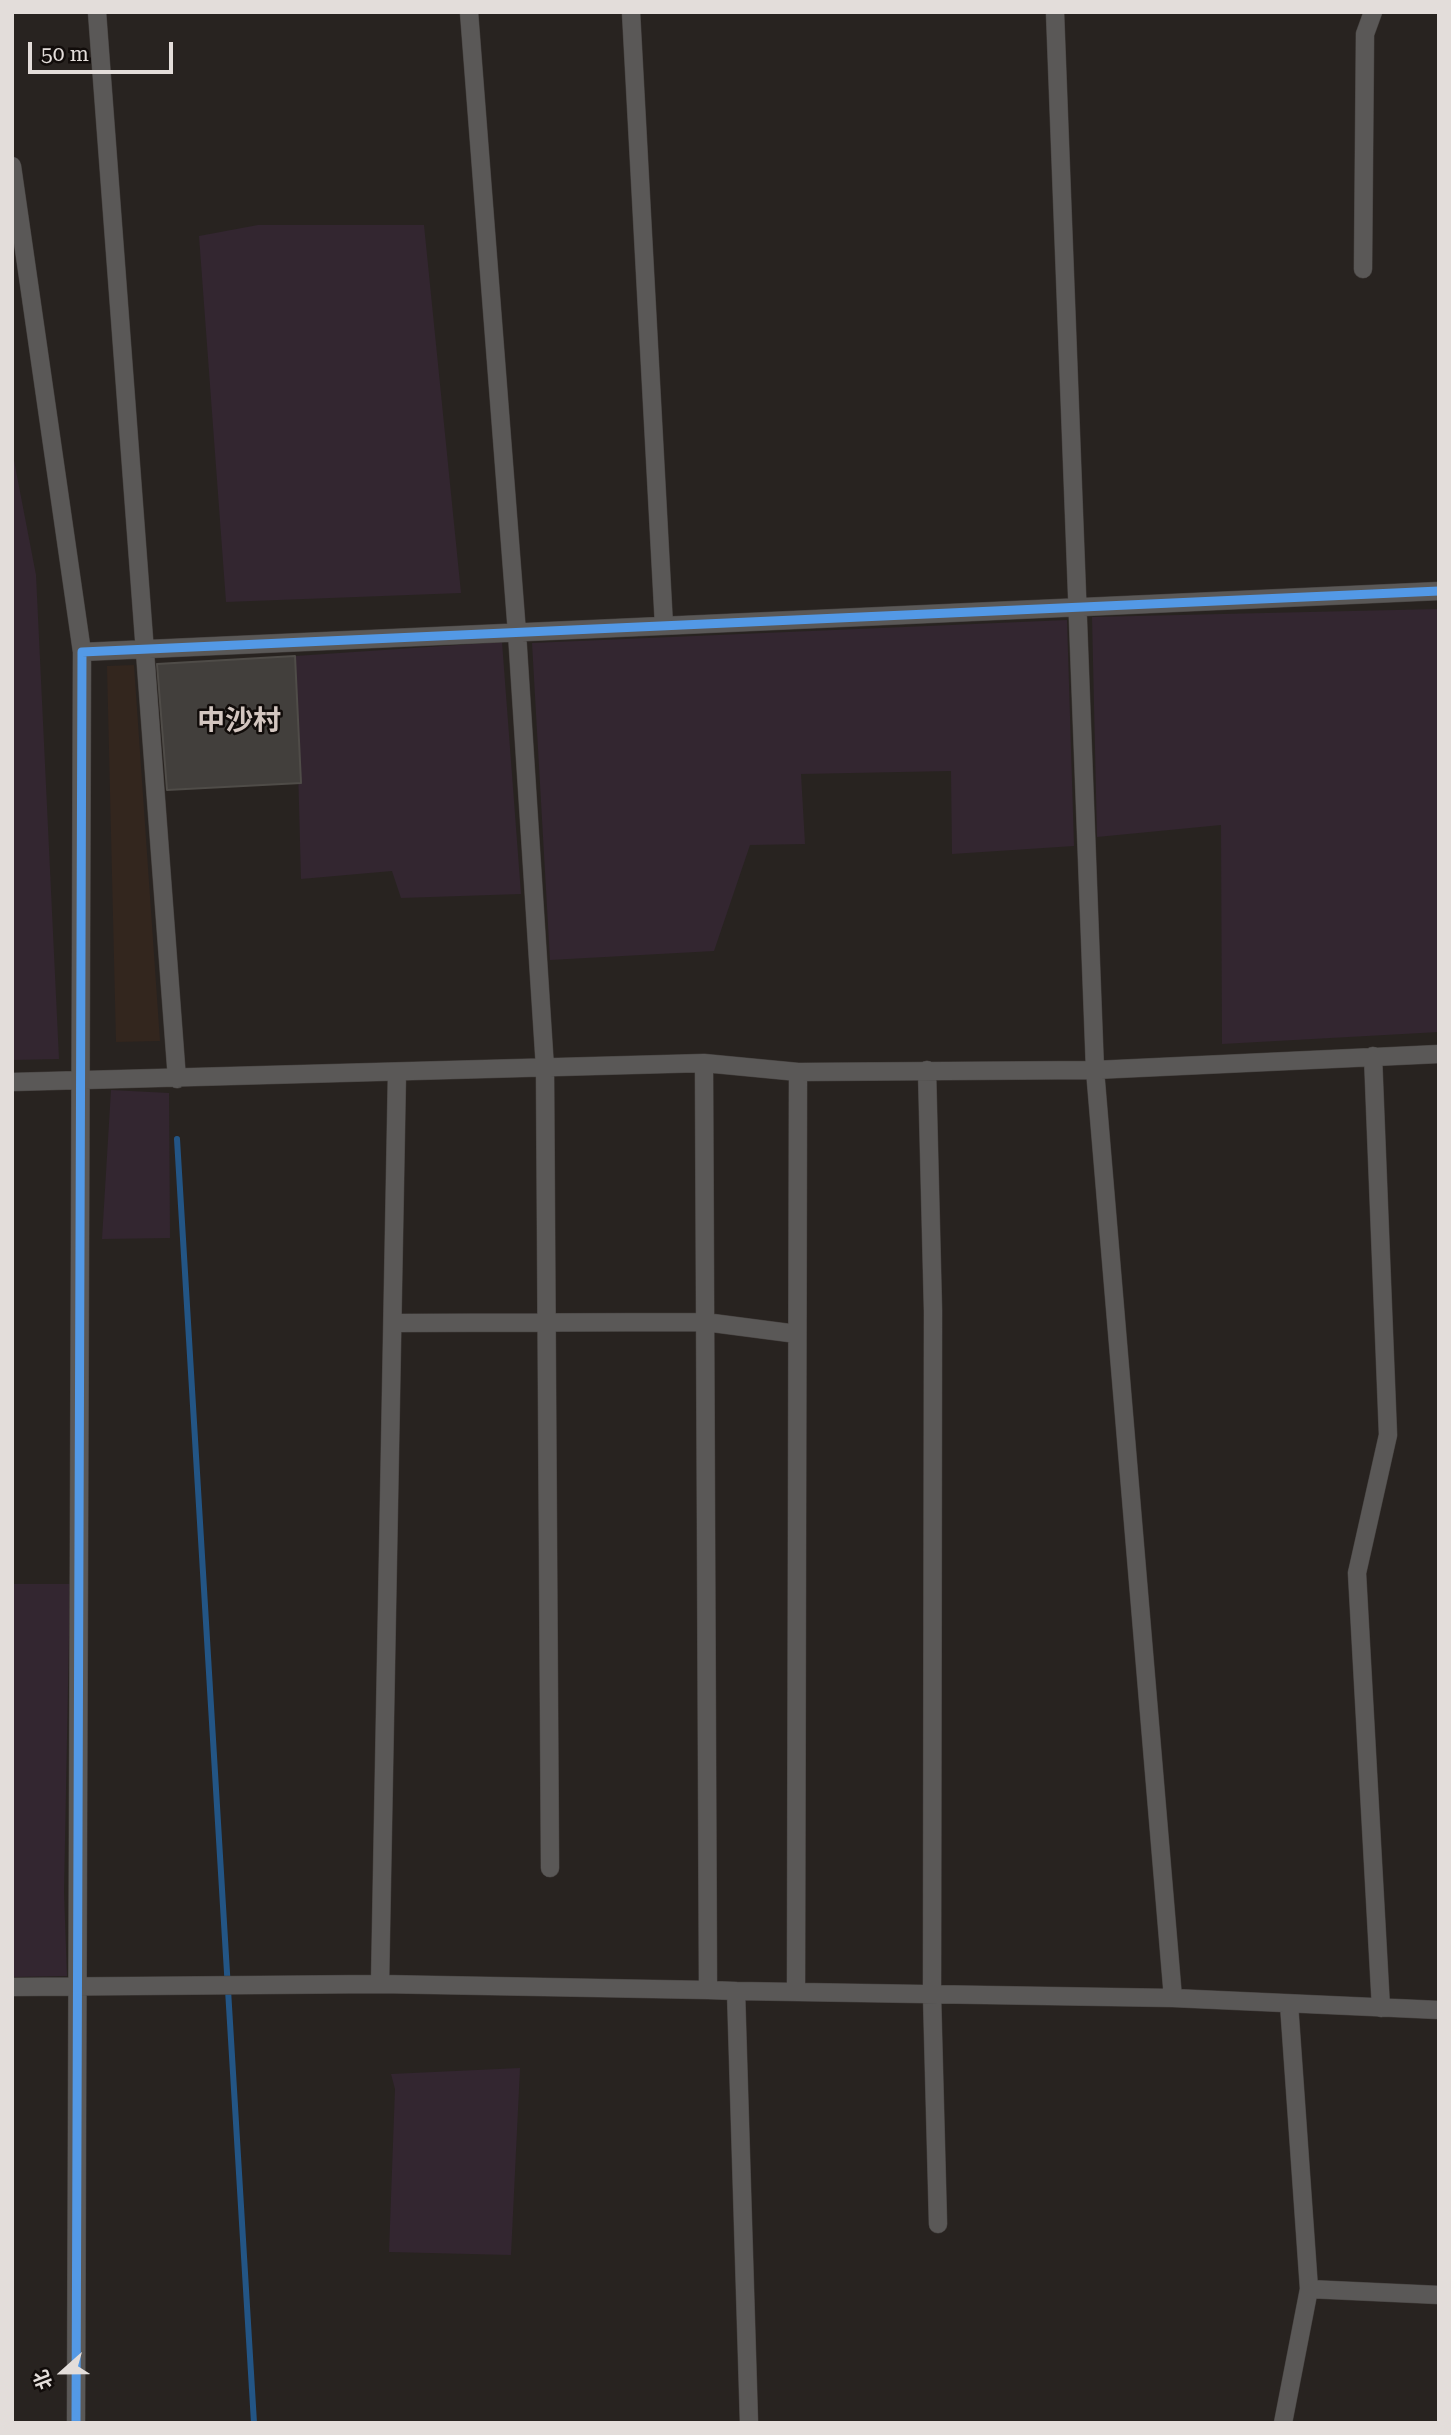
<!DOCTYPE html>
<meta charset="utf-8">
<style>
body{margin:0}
#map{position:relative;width:1451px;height:2435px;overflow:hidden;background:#282320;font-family:"Roboto Serif","Noto Sans SC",serif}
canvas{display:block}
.frame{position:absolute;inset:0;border:14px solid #e3ddda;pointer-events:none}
.north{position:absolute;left:28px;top:2337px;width:70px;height:70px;-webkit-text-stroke:5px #110c0a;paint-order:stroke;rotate:249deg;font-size:19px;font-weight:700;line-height:28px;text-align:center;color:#e3ddda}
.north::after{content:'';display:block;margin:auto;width:24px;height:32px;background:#e3ddda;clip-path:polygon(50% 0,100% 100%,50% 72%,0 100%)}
.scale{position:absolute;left:28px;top:42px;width:145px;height:32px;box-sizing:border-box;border:4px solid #e3ddda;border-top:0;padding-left:9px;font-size:21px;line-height:24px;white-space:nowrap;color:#e3ddda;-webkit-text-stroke:5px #110c0a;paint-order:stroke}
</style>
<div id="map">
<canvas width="1451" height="2435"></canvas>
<div class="frame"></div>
<div class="north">北</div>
<div class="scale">50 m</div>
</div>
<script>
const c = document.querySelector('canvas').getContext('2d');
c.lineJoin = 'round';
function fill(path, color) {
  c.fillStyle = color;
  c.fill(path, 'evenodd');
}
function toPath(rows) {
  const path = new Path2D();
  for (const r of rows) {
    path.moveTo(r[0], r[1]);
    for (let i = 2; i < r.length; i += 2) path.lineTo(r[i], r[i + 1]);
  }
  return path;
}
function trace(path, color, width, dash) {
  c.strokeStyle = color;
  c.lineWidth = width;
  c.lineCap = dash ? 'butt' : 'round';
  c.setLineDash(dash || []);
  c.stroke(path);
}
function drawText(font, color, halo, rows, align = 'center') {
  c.font = font + ' "Roboto Serif","Noto Sans SC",serif';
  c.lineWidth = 5;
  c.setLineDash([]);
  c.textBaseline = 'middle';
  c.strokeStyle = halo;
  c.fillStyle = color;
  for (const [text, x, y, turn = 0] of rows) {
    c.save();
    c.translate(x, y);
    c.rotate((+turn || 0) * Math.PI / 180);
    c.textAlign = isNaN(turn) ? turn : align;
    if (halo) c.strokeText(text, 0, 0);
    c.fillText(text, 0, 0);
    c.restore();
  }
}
fill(toPath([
 [134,665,160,1041,116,1042,107,666]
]), '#33261e');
fill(toPath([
 [258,225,424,225,461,593,226,602,199,236],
 [12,450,36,575,59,1059,12,1060],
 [1439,609,1439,1032,1222,1044,1221,825,1097,837,1092,617],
 [1067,620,1074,846,952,854,951,771,801,774,805,844,750,845,714,951,550,960,532,643],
 [502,642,521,894,401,898,392,871,301,879,295,656],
 [111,1090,169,1093,170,1238,102,1239],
 [12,1584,70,1584,64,1892,67,1976,12,1977],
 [520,2068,511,2255,389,2252,395,2089,391,2074]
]), '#332630');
trace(toPath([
 [177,1139,254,2423]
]), '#235585', 6);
const building = toPath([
 [295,656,301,783,167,790,157,664,295,656]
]);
fill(building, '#423f3c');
trace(building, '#4f4c48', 2);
const minor = toPath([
 [97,12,177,1079],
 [469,12,517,633,545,1068,550,1868],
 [631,12,664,626],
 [1055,12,1095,1070,1173,1998],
 [12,166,82,652],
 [1363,269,1365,34,1373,12],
 [1373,1056,1388,1435,1357,1573,1381,2008],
 [704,1063,708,1990,736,1991],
 [927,1070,933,1311,932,1995,938,2224],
 [12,1082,704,1063,798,1072,1095,1070,1439,1054],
 [394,1323,705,1322,797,1334],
 [380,1984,397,1072],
 [12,1987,380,1984,708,1990],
 [796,1992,798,1072],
 [1309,2289,1439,2295],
 [76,2423,82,652,1439,591],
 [749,2423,736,1991,1173,1998,1439,2010],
 [1283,2423,1309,2289,1289,2004]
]);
trace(minor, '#45413f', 19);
trace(minor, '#5a5857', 18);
trace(toPath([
 [76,2423,82,652,1439,591]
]), '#5399e6', 9);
drawText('bold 28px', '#d3c6c0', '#110c0a', [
 ["中沙村",239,722]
]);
</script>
